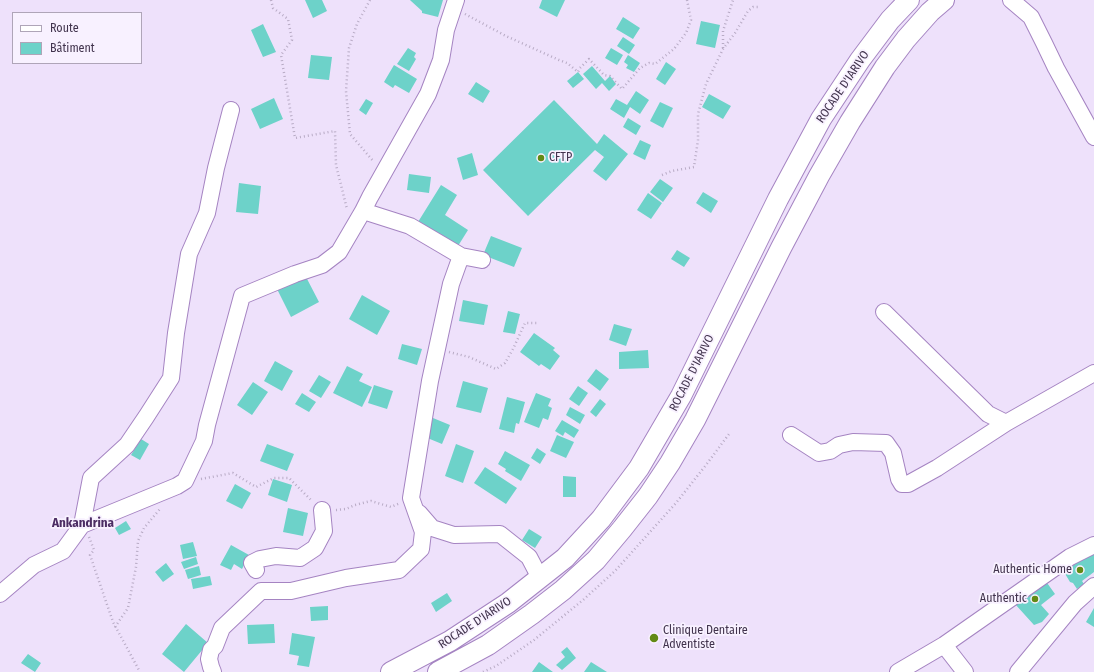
<!DOCTYPE html>
<meta charset="utf-8">
<style>
body{margin:0}
#map{position:relative;width:1094px;height:672px;overflow:hidden;background:#eee1fb;font-family:"Fira Sans Condensed",sans-serif}
canvas{display:block}
.legend{position:absolute;left:12px;top:12px;width:130px;height:52px;box-sizing:border-box;background:#f8f1ff;border:1px solid #afa5b8;margin:0;padding:5px 7px;list-style:none;font-size:12px;color:#41334d}
.legend li{display:flex;align-items:center;gap:8px;height:20px}
.legend b{width:20px;border:1px solid #afa5b8}
</style>
<div id="map">
<canvas width="1094" height="672"></canvas>
<ul class="legend">
<li><b style="height:5px;background:#fff"></b>Route</li>
<li><b style="height:11px;background:#6dd2c9"></b>Bâtiment</li>
</ul>
</div>
<script>
const c = document.querySelector('canvas').getContext('2d');
c.lineJoin = 'round';
function fill(path, color) {
  c.fillStyle = color;
  c.fill(path, 'evenodd');
}
function toPath(rows) {
  const path = new Path2D();
  for (const r of rows) {
    path.moveTo(r[0], r[1]);
    for (let i = 2; i < r.length; i += 2) path.lineTo(r[i], r[i + 1]);
  }
  return path;
}
function trace(path, color, width, dash) {
  c.strokeStyle = color;
  c.lineWidth = width;
  c.lineCap = dash ? 'butt' : 'round';
  c.setLineDash(dash || []);
  c.stroke(path);
}
function drawText(font, color, halo, rows, align = 'center') {
  c.font = font + ' "Fira Sans Condensed",sans-serif';
  c.lineWidth = 3.5;
  c.setLineDash([]);
  c.textBaseline = 'middle';
  c.strokeStyle = halo;
  c.fillStyle = color;
  for (const [text, x, y, turn = 0] of rows) {
    c.save();
    c.translate(x, y);
    c.rotate((+turn || 0) * Math.PI / 180);
    c.textAlign = isNaN(turn) ? turn : align;
    if (halo) c.strokeText(text, 0, 0);
    c.fillText(text, 0, 0);
    c.restore();
  }
}
fill(toPath([
 [305,0,322,0,327,11,313,18],
 [410,0,443,0,438,17,422,13,422,11,411,1],
 [542,0,565,0,557,17,539,8],
 [623,17,640,28,633,39,616,29],
 [701,21,720,25,715,48,696,44],
 [263,24,276,52,263,57,251,30],
 [623,37,635,45,629,54,617,46],
 [408,48,416,53,414,57,416,59,409,71,397,64],
 [611,48,623,55,617,65,605,58],
 [311,55,332,57,329,80,308,78],
 [628,55,640,63,634,72,626,68,628,65,624,62],
 [666,62,676,69,665,85,656,79],
 [394,65,417,79,409,93,395,85,393,88,384,82],
 [592,66,605,81,610,76,616,84,609,91,602,83,596,89,583,74],
 [578,72,584,79,573,88,567,81],
 [476,82,490,91,483,103,468,94],
 [636,91,649,100,640,114,630,107,624,118,610,109,616,99,627,105],
 [709,94,731,106,723,119,702,107],
 [274,98,283,119,260,129,251,109],
 [366,99,373,103,366,115,359,110],
 [554,100,597,144,604,134,628,154,606,181,593,171,604,157,595,150,528,216,483,170],
 [660,102,673,108,663,128,650,121],
 [628,118,641,126,636,135,623,127],
 [640,140,651,145,645,160,633,154],
 [472,153,478,175,463,180,457,158],
 [409,174,431,177,429,193,407,190],
 [660,179,673,188,663,202,650,192],
 [239,183,261,186,258,214,236,212],
 [441,185,457,195,445,215,468,230,458,246,418,222],
 [703,192,718,201,711,213,696,203],
 [648,193,662,203,651,219,637,210],
 [491,236,522,248,514,267,483,255],
 [677,250,690,258,684,267,671,259],
 [305,275,319,302,291,317,277,289],
 [362,295,390,311,377,335,349,319],
 [463,300,488,305,484,325,459,321],
 [508,311,520,314,515,334,503,332],
 [614,324,632,329,626,346,609,340],
 [534,333,555,348,553,350,560,356,550,370,541,364,539,366,520,352],
 [402,344,422,349,417,365,398,359],
 [648,350,649,368,619,369,619,352],
 [275,361,293,371,282,391,264,381],
 [347,366,363,374,359,381,372,387,362,407,333,393],
 [596,369,609,379,600,391,587,381],
 [319,375,331,382,321,398,309,391],
 [463,381,488,388,481,413,456,407],
 [253,382,268,392,252,415,237,405],
 [374,385,393,391,387,409,368,403],
 [578,386,588,393,579,406,569,399],
 [302,393,316,402,309,412,295,404],
 [536,393,551,399,548,406,552,408,548,420,543,418,539,428,524,422],
 [507,397,525,402,519,424,516,423,514,433,499,429],
 [600,399,606,404,596,417,590,412],
 [570,407,585,415,580,424,566,415],
 [433,418,450,425,442,444,425,437],
 [562,420,579,430,574,438,565,432,563,436,555,431],
 [557,435,574,442,566,458,550,451],
 [141,439,149,444,140,460,131,455],
 [267,444,294,454,287,471,260,461],
 [456,444,474,451,463,483,445,476],
 [537,448,546,454,540,464,531,458],
 [505,451,530,465,521,481,505,471,506,469,498,464],
 [485,467,517,488,506,504,474,483],
 [563,476,576,477,576,497,563,497],
 [273,479,292,485,287,502,268,495],
 [235,484,251,493,242,509,226,501],
 [288,508,308,513,303,536,283,532],
 [126,521,131,529,119,535,115,528],
 [529,529,542,537,535,548,522,540],
 [193,542,197,556,183,559,180,545],
 [231,545,249,555,242,569,234,564,231,570,220,565],
 [1094,549,1094,572,1082,581,1084,584,1077,589,1073,583,1070,582,1064,572,1069,568,1070,563],
 [196,557,198,564,184,569,181,562],
 [166,563,174,574,163,582,155,572],
 [199,566,201,575,188,579,185,570],
 [210,576,212,585,193,589,191,579],
 [1045,580,1055,594,1041,605,1049,614,1042,622,1034,625,1015,604],
 [447,593,452,601,436,612,431,603],
 [328,606,328,620,311,621,310,607],
 [1094,608,1094,627,1086,622],
 [186,624,208,643,184,672,162,654],
 [274,624,275,643,248,644,247,625],
 [292,633,315,637,309,667,297,665,299,656,289,654],
 [567,647,576,658,562,670,556,665,565,657,561,652],
 [28,654,41,663,35,672,21,663],
 [539,662,553,672,532,672],
 [591,662,607,672,584,672]
]), '#6dd2c9');
const minor = toPath([
 [1011,0,1031,17,1044,43,1056,68,1094,137],
 [231,110,216,168,207,213,189,254,176,333,171,378,146,417,127,445,91,478,82,525,177,486,185,481,204,441,207,425,242,296,295,274,322,265,339,252,363,211,370,197,428,94,441,60,446,30,456,0],
 [363,211,410,226,461,256,482,260],
 [884,312,988,414,1006,423],
 [791,435,819,453,830,451,839,445,853,442,886,443,893,453,899,479,902,484,908,484,937,468,1006,423,1094,373],
 [419,513,432,528,454,535,500,534,529,557,540,578],
 [256,570,252,563,260,559,276,556,300,558,315,548,324,531,322,510],
 [0,594,34,565,63,551,82,525],
 [944,645,965,672],
 [213,672,211,667,209,659,211,650,215,646,222,628,261,591,291,591,346,578,399,570,421,549,423,532,411,498,430,381,451,284,461,256],
 [898,672,944,645,1070,557,1094,545],
 [1018,672,1075,603,1094,586]
]);
const major = toPath([
 [391,672,450,641,508,603,565,558,601,519,639,468,681,396,778,199,821,119,860,60,890,20,909,0],
 [438,672,488,645,532,614,563,590,596,560,622,529,648,496,670,463,695,420,781,248,819,176,850,122,885,67,906,39,930,12,944,0]
]);
trace(minor, '#a584c2', 18);
trace(major, '#a584c2', 22);
trace(toPath([
 [271,0,273,8,288,19,292,40,281,55,295,138,335,131,336,165,347,209],
 [370,0,357,24,349,48,346,91,350,134,374,162],
 [465,14,506,36,559,60,567,63,578,72,580,68,589,59,604,75,610,76,622,89,640,68,649,63,655,64,674,49,686,33,691,20,687,0],
 [723,48,723,31,733,0],
 [662,175,672,171,694,167,698,140,698,114,706,84,723,49,735,33,748,11,753,7,758,7],
 [449,352,469,357,496,369,505,363,513,349,525,323,539,323],
 [201,479,233,473,256,487,274,478,289,478,312,501],
 [336,510,346,509,355,505,371,501,391,507,400,503],
 [89,537,94,550,90,555,113,622,140,672],
 [115,627,128,608,136,567,138,541,144,528,160,509],
 [483,672,496,666,534,640,583,600,615,571,676,503,706,465,729,434]
]), '#b8abc5', 2.5, [1, 3]);
trace(minor, '#fff', 16);
trace(major, '#fff', 20);
for (const [x, y, r, color] of [
 [541,158,4,"#628a15"],
 [1080,570,4,"#628a15"],
 [1035,599,4,"#628a15"],
 [654,638,5,"#628a15"]
]) {
  const dot = new Path2D();
  dot.arc(x, y, r, 0, 2 * Math.PI);
  c.fillStyle = color;
  c.fill(dot);
  trace(dot, '#f8f1ff', 1.5);
}
drawText('12px', '#41334d', '#f8f1ff', [
 ["ROCADE D'IARIVO",843,87,-56],
 ["ROCADE D'IARIVO",692,373,-63],
 ["ROCADE D'IARIVO",475,623,-33]
]);
drawText('12px', '#41334d', '#f8f1ff', [
 ["CFTP",549,158],
 ["Authentic Home",1072,570,"right"],
 ["Authentic",1027,599,"right"],
 ["Clinique Dentaire",663,631],
 ["Adventiste",663,645]
], 'left');
drawText('bold 13px', '#4c2d64', '#f8f1ff', [
 ["Ankandrina",83,523]
]);
</script>
